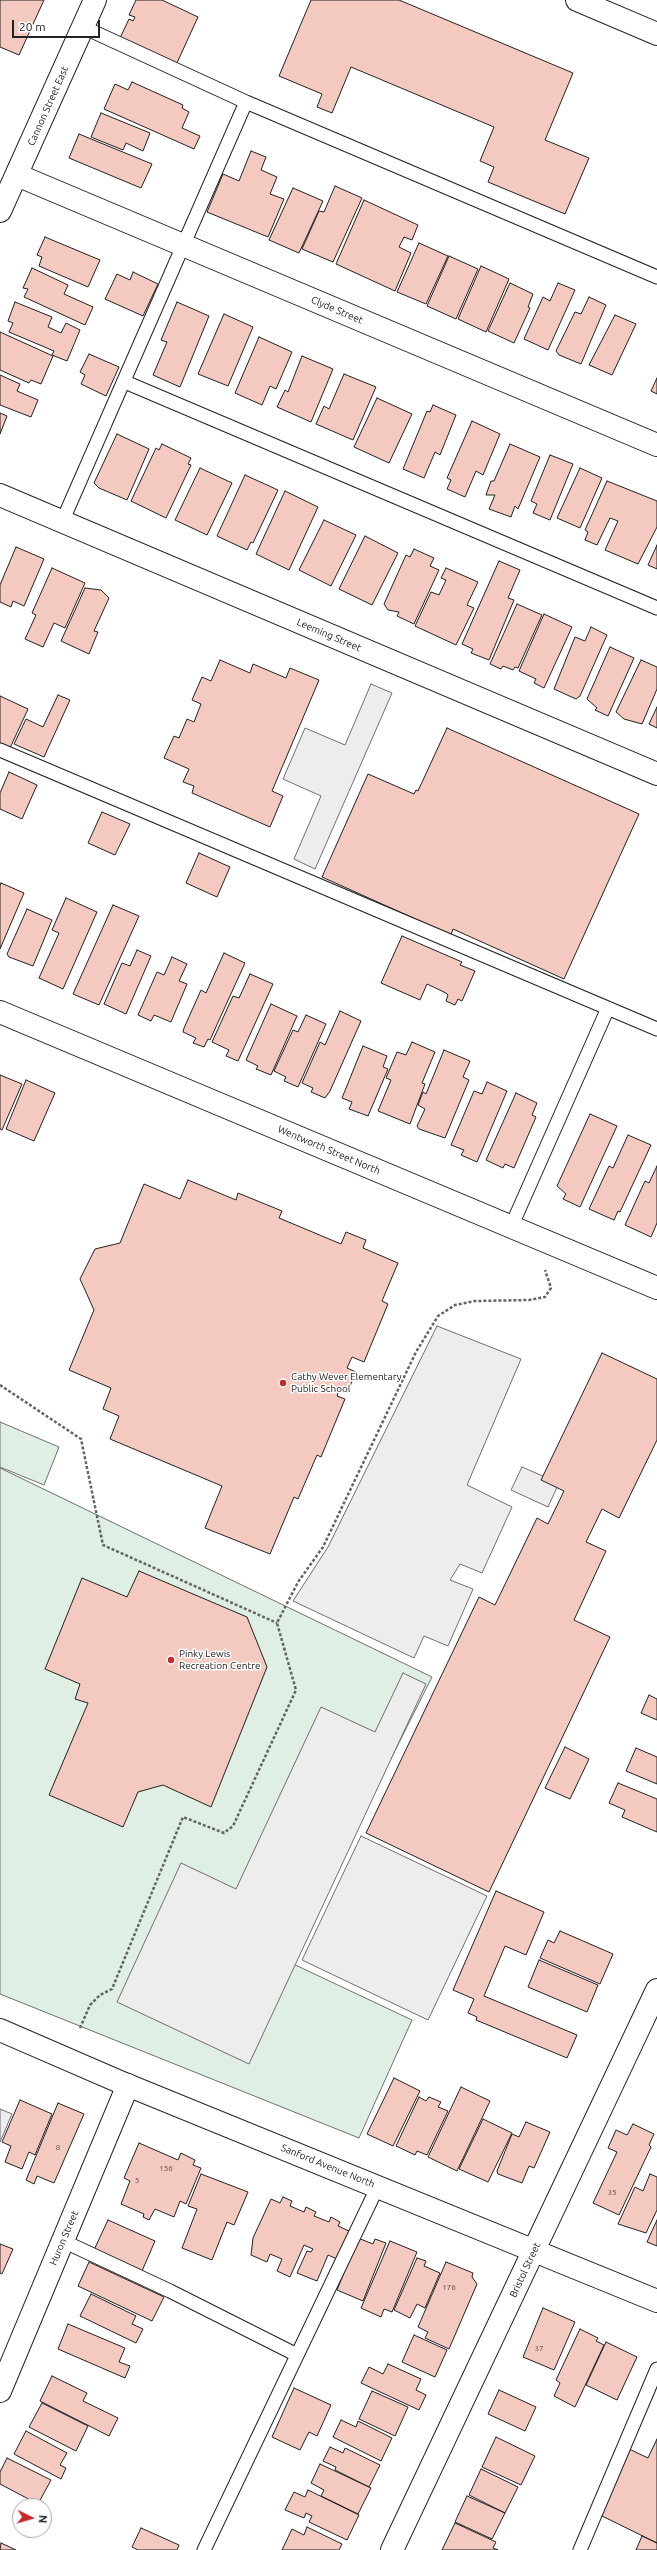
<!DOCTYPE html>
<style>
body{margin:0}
#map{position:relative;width:657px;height:2550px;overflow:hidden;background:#fff;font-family:Ubuntu,sans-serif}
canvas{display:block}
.north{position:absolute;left:12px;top:2498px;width:40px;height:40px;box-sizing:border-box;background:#fff;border:1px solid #a7a7a7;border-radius:50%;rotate:95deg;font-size:11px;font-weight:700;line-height:16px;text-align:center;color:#222}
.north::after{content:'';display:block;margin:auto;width:14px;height:18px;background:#c62828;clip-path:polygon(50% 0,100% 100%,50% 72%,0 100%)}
.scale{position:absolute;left:12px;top:20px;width:88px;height:18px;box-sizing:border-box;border:2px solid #222;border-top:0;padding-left:5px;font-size:12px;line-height:14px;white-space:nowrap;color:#222;-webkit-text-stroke:3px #fff;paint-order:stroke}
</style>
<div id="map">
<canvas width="657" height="2550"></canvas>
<div class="north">N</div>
<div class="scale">20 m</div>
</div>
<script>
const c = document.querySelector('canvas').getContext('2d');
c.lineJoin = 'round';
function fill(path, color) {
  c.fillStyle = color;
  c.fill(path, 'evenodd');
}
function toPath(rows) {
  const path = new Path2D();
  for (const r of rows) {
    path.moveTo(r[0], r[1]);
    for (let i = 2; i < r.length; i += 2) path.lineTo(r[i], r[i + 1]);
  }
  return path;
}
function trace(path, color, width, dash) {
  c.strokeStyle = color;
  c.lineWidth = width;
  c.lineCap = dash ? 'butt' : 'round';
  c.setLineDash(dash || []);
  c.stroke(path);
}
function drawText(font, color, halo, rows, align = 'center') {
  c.font = font + ' Ubuntu,sans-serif';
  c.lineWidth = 3;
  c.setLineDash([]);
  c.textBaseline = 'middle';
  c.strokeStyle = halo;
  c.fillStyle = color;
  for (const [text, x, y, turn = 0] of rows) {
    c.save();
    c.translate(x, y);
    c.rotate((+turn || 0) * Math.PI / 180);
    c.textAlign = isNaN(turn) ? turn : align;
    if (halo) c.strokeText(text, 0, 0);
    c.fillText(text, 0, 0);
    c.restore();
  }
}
const green = toPath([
 [0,1422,59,1447,44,1485,0,1467,0,1422],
 [0,1468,432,1677,289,1962,412,2020,359,2138,0,1994,0,1468]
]);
fill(green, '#e0efe3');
trace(green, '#6f6f6f', 1);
const parking = toPath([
 [371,684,392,693,315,869,294,859,321,796,283,779,305,728,345,745,371,684],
 [437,1326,521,1359,467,1485,512,1507,482,1573,460,1564,450,1580,473,1589,448,1646,424,1636,414,1658,293,1601,328,1547,437,1326],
 [522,1467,559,1483,548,1507,511,1490,522,1467],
 [403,1673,426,1684,249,2064,117,2002,181,1863,236,1889,321,1707,375,1732,403,1673],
 [361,1836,487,1896,428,2020,302,1960,361,1836],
 [0,2109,12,2114,0,2142,0,2109]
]);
fill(parking, '#ededed');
trace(parking, '#6f6f6f', 1);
const building = toPath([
 [0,0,44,0,19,55,0,47,0,0],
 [136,0,162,0,198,17,176,65,120,38,129,19,133,21,135,17,129,15,136,0],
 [311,0,399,0,573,73,545,140,589,158,565,214,488,182,494,167,480,161,494,127,351,67,332,113,317,107,322,94,279,76,311,0],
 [132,82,183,105,182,108,189,112,182,128,200,136,194,149,104,109,115,84,128,90,132,82],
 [101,113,150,133,143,151,126,143,123,150,91,137,101,113],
 [79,134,152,164,141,188,69,158,79,134],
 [251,151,266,157,261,170,277,177,270,194,284,199,268,237,207,212,223,174,239,181,251,151],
 [335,186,362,198,333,262,302,249,319,211,324,212,335,186],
 [293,188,323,201,299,253,269,240,293,188],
 [364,200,418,225,412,240,404,237,399,247,411,253,395,291,336,264,364,200],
 [45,237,100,260,88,287,39,266,42,257,37,255,45,237],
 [419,243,448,256,426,304,397,292,419,243],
 [449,256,478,269,456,319,427,306,449,256],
 [481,266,509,279,486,332,458,319,481,266],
 [32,268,68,285,64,294,93,307,85,325,24,297,28,289,23,288,32,268],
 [133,272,158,284,143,316,105,299,117,274,130,280,133,272],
 [510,283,533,294,528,307,530,308,514,343,488,331,510,283],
 [558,283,575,290,548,350,524,339,543,297,550,301,558,283],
 [589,297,606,305,581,364,559,355,556,351,575,312,581,314,589,297],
 [15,302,52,317,48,327,61,333,66,323,80,330,67,361,52,355,54,351,9,332,13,323,8,321,15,302],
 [177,302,209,316,180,387,153,375,167,342,161,340,177,302],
 [224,314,253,327,228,386,198,374,224,314],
 [615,315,636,324,612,375,589,365,615,315],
 [0,332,53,356,41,384,31,380,29,383,0,370,0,332],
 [259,337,292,352,276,389,270,386,262,405,235,393,259,337],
 [89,354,119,367,106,396,81,384,85,375,80,372,89,354],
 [302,356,333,369,311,422,277,407,285,390,288,392,302,356],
 [344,374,376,387,353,440,316,424,324,406,329,409,344,374],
 [0,375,20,384,17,391,38,400,31,417,0,405,0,375],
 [657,378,657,394,651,391,657,378],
 [377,398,412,414,389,463,354,447,377,398],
 [433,405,456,415,440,455,435,452,424,478,403,469,427,411,430,412,433,405],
 [0,413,7,416,0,434,0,413],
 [472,421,500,434,483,475,476,471,465,497,447,489,451,480,447,478,472,421],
 [117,434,149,449,127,500,99,488,94,483,117,434],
 [162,444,191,458,188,464,191,465,166,518,131,501,156,448,159,450,162,444],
 [510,444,540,457,518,509,515,506,511,517,489,509,495,495,486,495,491,481,494,481,510,444],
 [550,455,573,464,550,520,533,513,537,504,531,501,550,455],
 [200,468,232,483,207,535,175,520,200,468],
 [580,468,602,478,580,528,557,518,580,468],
 [245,475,278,490,253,543,251,542,247,550,217,536,245,475],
 [607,481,657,501,657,527,638,564,605,550,618,521,610,518,597,545,585,540,588,532,585,530,607,481],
 [285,491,318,507,289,570,256,554,285,491],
 [324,520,356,535,331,586,299,570,324,520],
 [365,536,398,553,372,605,339,589,365,536],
 [657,545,657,569,648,565,657,545],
 [16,547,44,559,24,606,13,601,11,607,0,602,0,585,16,547],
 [414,549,434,558,430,566,439,570,414,624,397,616,399,612,388,610,384,604,406,555,410,557,414,549],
 [499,561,520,570,508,598,514,600,489,660,471,653,473,649,462,644,499,561],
 [52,568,85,583,65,628,54,623,43,647,25,639,36,615,32,613,52,568],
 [446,568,478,582,467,605,474,608,456,645,415,626,431,592,439,595,446,580,441,578,446,568],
 [85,588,101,590,109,598,94,631,98,632,89,654,61,641,85,588],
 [517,604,542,615,518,668,515,667,513,670,503,666,501,669,490,664,517,604],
 [544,614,572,627,544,688,534,683,536,679,519,671,544,614],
 [591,627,607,635,580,696,576,699,554,689,575,637,585,641,591,627],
 [610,647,634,658,608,716,595,710,597,708,587,699,610,647],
 [220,660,250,673,253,664,286,678,290,668,319,680,272,791,283,796,270,827,192,793,194,786,183,782,189,769,164,758,174,736,179,738,187,719,194,722,201,704,192,700,202,677,211,681,220,660],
 [641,660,657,667,657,689,642,724,624,719,616,712,641,660],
 [58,695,70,700,44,757,14,744,26,719,43,727,58,695],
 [0,696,28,709,10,748,0,744,0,696],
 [657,707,657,728,649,724,657,707],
 [447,728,639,814,564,979,453,929,451,935,322,877,368,774,414,794,416,790,418,791,447,728],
 [9,772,37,785,22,819,0,809,0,793,9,772],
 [102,812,130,824,115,855,88,843,102,812],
 [199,853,230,867,217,897,186,883,199,853],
 [1,883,24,893,0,949,0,886,1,883],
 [66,898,97,912,63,989,39,978,59,933,52,930,66,898],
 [113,905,139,916,99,1005,73,994,113,905],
 [27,909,52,920,33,966,9,957,7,954,27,909],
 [402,936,462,962,460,965,475,971,462,1001,458,999,455,1005,446,1001,448,995,446,993,427,984,420,1000,381,983,402,936],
 [137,950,151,956,126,1014,104,1004,122,963,130,966,137,950],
 [224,953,245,963,210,1040,208,1039,204,1047,193,1043,196,1038,183,1032,184,1028,201,990,206,993,224,953],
 [172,957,187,964,179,981,187,984,171,1022,154,1015,151,1021,138,1015,157,972,164,975,172,957],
 [250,974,273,984,238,1061,226,1056,229,1050,212,1042,233,996,239,998,250,974],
 [271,1004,297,1016,271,1075,256,1069,258,1066,246,1060,271,1004],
 [340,1011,361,1021,330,1091,325,1098,311,1092,313,1088,302,1083,320,1042,325,1045,340,1011],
 [306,1015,326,1024,298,1087,284,1081,286,1077,274,1071,293,1030,298,1032,306,1015],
 [412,1042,435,1052,422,1083,425,1084,410,1124,378,1111,391,1080,386,1078,397,1052,406,1055,412,1042],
 [363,1046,387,1056,383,1067,388,1069,368,1116,349,1109,352,1102,342,1098,363,1046],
 [444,1050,470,1061,463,1077,469,1080,445,1138,419,1129,417,1126,425,1109,418,1105,423,1092,426,1094,444,1050],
 [0,1075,22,1084,2,1130,0,1129,0,1075],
 [26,1080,55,1093,34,1141,6,1129,26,1080],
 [487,1082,507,1091,477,1162,461,1155,464,1150,451,1145,474,1091,482,1094,487,1082],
 [516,1093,537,1103,532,1115,536,1117,514,1168,505,1164,503,1168,486,1160,516,1093],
 [590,1114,617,1126,580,1207,563,1199,566,1194,557,1186,590,1114],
 [628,1135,651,1145,620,1212,618,1211,614,1220,589,1209,609,1166,613,1168,628,1135],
 [657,1166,657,1223,651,1237,625,1225,645,1181,649,1183,657,1166],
 [188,1180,236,1200,238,1193,282,1211,279,1218,341,1244,346,1232,366,1240,363,1248,398,1263,382,1301,388,1304,364,1362,352,1357,347,1368,356,1372,348,1391,340,1388,337,1396,345,1399,321,1457,317,1455,298,1499,294,1497,270,1554,205,1528,222,1486,110,1439,119,1416,103,1409,111,1388,69,1370,94,1310,80,1279,95,1249,120,1243,144,1184,180,1199,188,1180],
 [602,1353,657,1379,657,1440,619,1518,602,1509,586,1542,606,1551,574,1620,610,1637,489,1892,366,1833,479,1597,495,1605,537,1518,548,1524,564,1491,541,1480,602,1353],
 [139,1571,247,1617,267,1667,211,1807,163,1785,138,1792,123,1827,49,1795,88,1703,75,1699,80,1684,45,1669,82,1578,127,1597,139,1571],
 [649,1695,657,1699,657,1720,641,1713,649,1695],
 [565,1747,589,1759,570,1799,545,1788,565,1747],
 [636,1748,657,1757,657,1784,626,1771,636,1748],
 [618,1783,657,1799,657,1832,622,1817,625,1810,609,1803,618,1783],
 [496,1891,544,1912,526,1955,505,1946,484,1996,577,2035,567,2058,476,2020,477,2017,468,2013,474,1999,453,1990,496,1891],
 [560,1931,613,1954,600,1984,540,1958,548,1940,554,1943,560,1931],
 [539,1960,598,1985,587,2012,528,1987,539,1960],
 [394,2078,420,2091,393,2146,367,2134,394,2078],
 [461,2087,490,2101,457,2171,428,2157,461,2087],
 [419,2097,426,2101,429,2097,441,2102,438,2107,448,2111,427,2155,417,2151,415,2155,396,2146,419,2097],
 [20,2100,52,2114,35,2155,29,2152,22,2169,5,2162,11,2146,2,2142,20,2100],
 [58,2103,84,2114,54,2183,37,2176,34,2184,26,2180,58,2103],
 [483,2119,512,2133,488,2182,459,2169,483,2119],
 [526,2122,550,2132,534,2168,529,2166,522,2183,498,2174,497,2171,512,2134,519,2137,526,2122],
 [633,2124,654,2134,649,2145,651,2147,619,2215,593,2203,617,2152,608,2148,616,2130,627,2135,633,2124],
 [139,2143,178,2160,181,2153,195,2160,193,2165,201,2168,186,2204,180,2201,174,2217,155,2209,149,2220,143,2217,144,2214,121,2204,130,2181,124,2178,139,2143],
 [201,2174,248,2192,234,2225,227,2222,212,2260,182,2248,197,2209,188,2206,201,2174],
 [650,2174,657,2177,657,2210,646,2233,618,2224,635,2187,643,2191,650,2174],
 [283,2197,292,2201,290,2206,304,2212,306,2207,316,2212,314,2216,329,2222,331,2217,340,2222,338,2226,349,2231,337,2259,328,2255,317,2281,297,2273,307,2251,311,2252,313,2249,304,2245,290,2277,277,2271,282,2259,270,2254,267,2262,251,2255,253,2238,271,2199,280,2203,283,2197],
 [108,2220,155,2241,142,2271,94,2250,108,2220],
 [657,2220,657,2246,647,2242,657,2220],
 [358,2238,373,2244,375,2239,386,2243,363,2301,337,2290,358,2238],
 [390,2241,417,2252,392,2312,384,2309,381,2317,361,2308,390,2241],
 [0,2244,13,2249,2,2274,0,2273,0,2244],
 [417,2258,426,2261,424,2266,440,2273,425,2308,417,2304,410,2318,394,2310,417,2258],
 [89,2262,164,2297,152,2321,78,2286,89,2262],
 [446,2262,473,2273,472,2277,477,2284,449,2349,425,2338,428,2332,418,2327,446,2262],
 [91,2294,136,2316,132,2324,143,2329,136,2343,80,2316,91,2294],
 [543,2308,575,2322,554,2370,523,2357,543,2308],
 [68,2324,125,2348,119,2362,130,2366,125,2378,58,2349,68,2324],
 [580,2329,598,2338,596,2341,604,2345,575,2407,554,2396,560,2383,556,2380,580,2329],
 [414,2335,447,2350,435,2377,402,2362,414,2335],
 [606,2342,637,2357,617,2400,586,2385,606,2342],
 [388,2364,421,2379,416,2390,426,2395,419,2410,361,2383,369,2367,383,2374,388,2364],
 [52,2376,87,2393,83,2401,118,2418,109,2436,40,2401,52,2376],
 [294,2388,331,2405,317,2436,309,2432,300,2450,272,2437,294,2388],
 [499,2390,536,2407,525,2431,488,2414,499,2390],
 [372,2391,408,2407,395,2436,359,2419,372,2391],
 [42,2403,88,2426,76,2451,29,2427,42,2403],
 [341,2420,356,2427,358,2421,392,2438,381,2461,333,2437,341,2420],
 [26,2431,67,2453,60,2465,66,2468,61,2479,14,2454,26,2431],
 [496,2437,535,2456,521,2485,482,2467,496,2437],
 [657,2439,657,2543,598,2514,629,2449,648,2458,657,2439],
 [330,2447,343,2453,345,2448,380,2465,369,2487,335,2470,336,2467,323,2461,330,2447],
 [7,2458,51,2480,38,2504,0,2484,0,2472,7,2458],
 [320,2464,371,2488,358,2514,321,2496,324,2490,311,2483,320,2464],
 [481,2469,518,2487,505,2513,469,2495,481,2469],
 [308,2490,359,2515,347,2540,309,2522,312,2516,306,2513,304,2518,285,2510,294,2492,305,2497,308,2490],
 [467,2496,505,2513,492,2539,455,2522,467,2496],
 [455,2523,496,2542,493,2548,498,2550,442,2550,455,2523],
 [307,2527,342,2544,339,2550,282,2550,292,2529,304,2535,307,2527],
 [141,2528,179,2545,177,2550,138,2550,132,2547,141,2528],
 [642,2536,657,2543,657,2550,636,2550,642,2536],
 [1,2543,16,2550,0,2550,1,2543]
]);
fill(building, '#f3c9c0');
trace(building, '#222', 1);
const lane = toPath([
 [83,27,246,102,657,277],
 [125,382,657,608],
 [62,522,246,102],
 [0,750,657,1029],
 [511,1227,608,1008],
 [63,2241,170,2291,297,2355],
 [204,2550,378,2186],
 [580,2550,657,2369]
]);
const street = toPath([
 [577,0,657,34],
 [17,175,657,445],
 [0,495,657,774],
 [0,2391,128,2085],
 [392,2550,657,1990]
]);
const secondary = toPath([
 [0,211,95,0],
 [0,1012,657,1288],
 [0,2030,120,2082,657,2301]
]);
trace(lane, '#222', 15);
trace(street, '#222', 24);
trace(secondary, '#222', 24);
trace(toPath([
 [0,1385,81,1439,103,1545,277,1623],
 [80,2028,90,2005,100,1995,112,1989,183,1817,224,1833,233,1826,296,1690,277,1623,298,1582,323,1547,416,1352,438,1316,455,1305,475,1301,529,1300,545,1297,551,1288,545,1270]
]), '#646464', 2.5, [3, 2]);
trace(lane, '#fff', 13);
trace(street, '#fff', 22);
trace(secondary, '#fff', 22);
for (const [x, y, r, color] of [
 [283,1383,4,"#c62828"],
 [171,1660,4,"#c62828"]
]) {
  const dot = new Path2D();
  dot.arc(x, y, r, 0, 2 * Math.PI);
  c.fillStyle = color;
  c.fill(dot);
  trace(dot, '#fff', 1.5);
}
drawText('8px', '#564c4a', null, [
 ["8",58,2147],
 ["156",166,2168],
 ["5",137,2180],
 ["35",612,2192],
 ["176",449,2287],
 ["37",539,2348]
]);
drawText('10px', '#222', '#fff', [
 ["Cannon Street East",48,106,-66],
 ["Clyde Street",337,310,23],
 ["Leeming Street",329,635,23],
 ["Wentworth Street North",329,1150,23],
 ["Sanford Avenue North",328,2166,22],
 ["Huron Street",64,2238,-67],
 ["Bristol Street",525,2270,-65]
]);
drawText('10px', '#222', '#fff', [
 ["Cathy Wever Elementary",291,1377],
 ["Public School",291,1389],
 ["Pinky Lewis",179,1654],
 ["Recreation Centre",179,1666]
], 'left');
</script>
